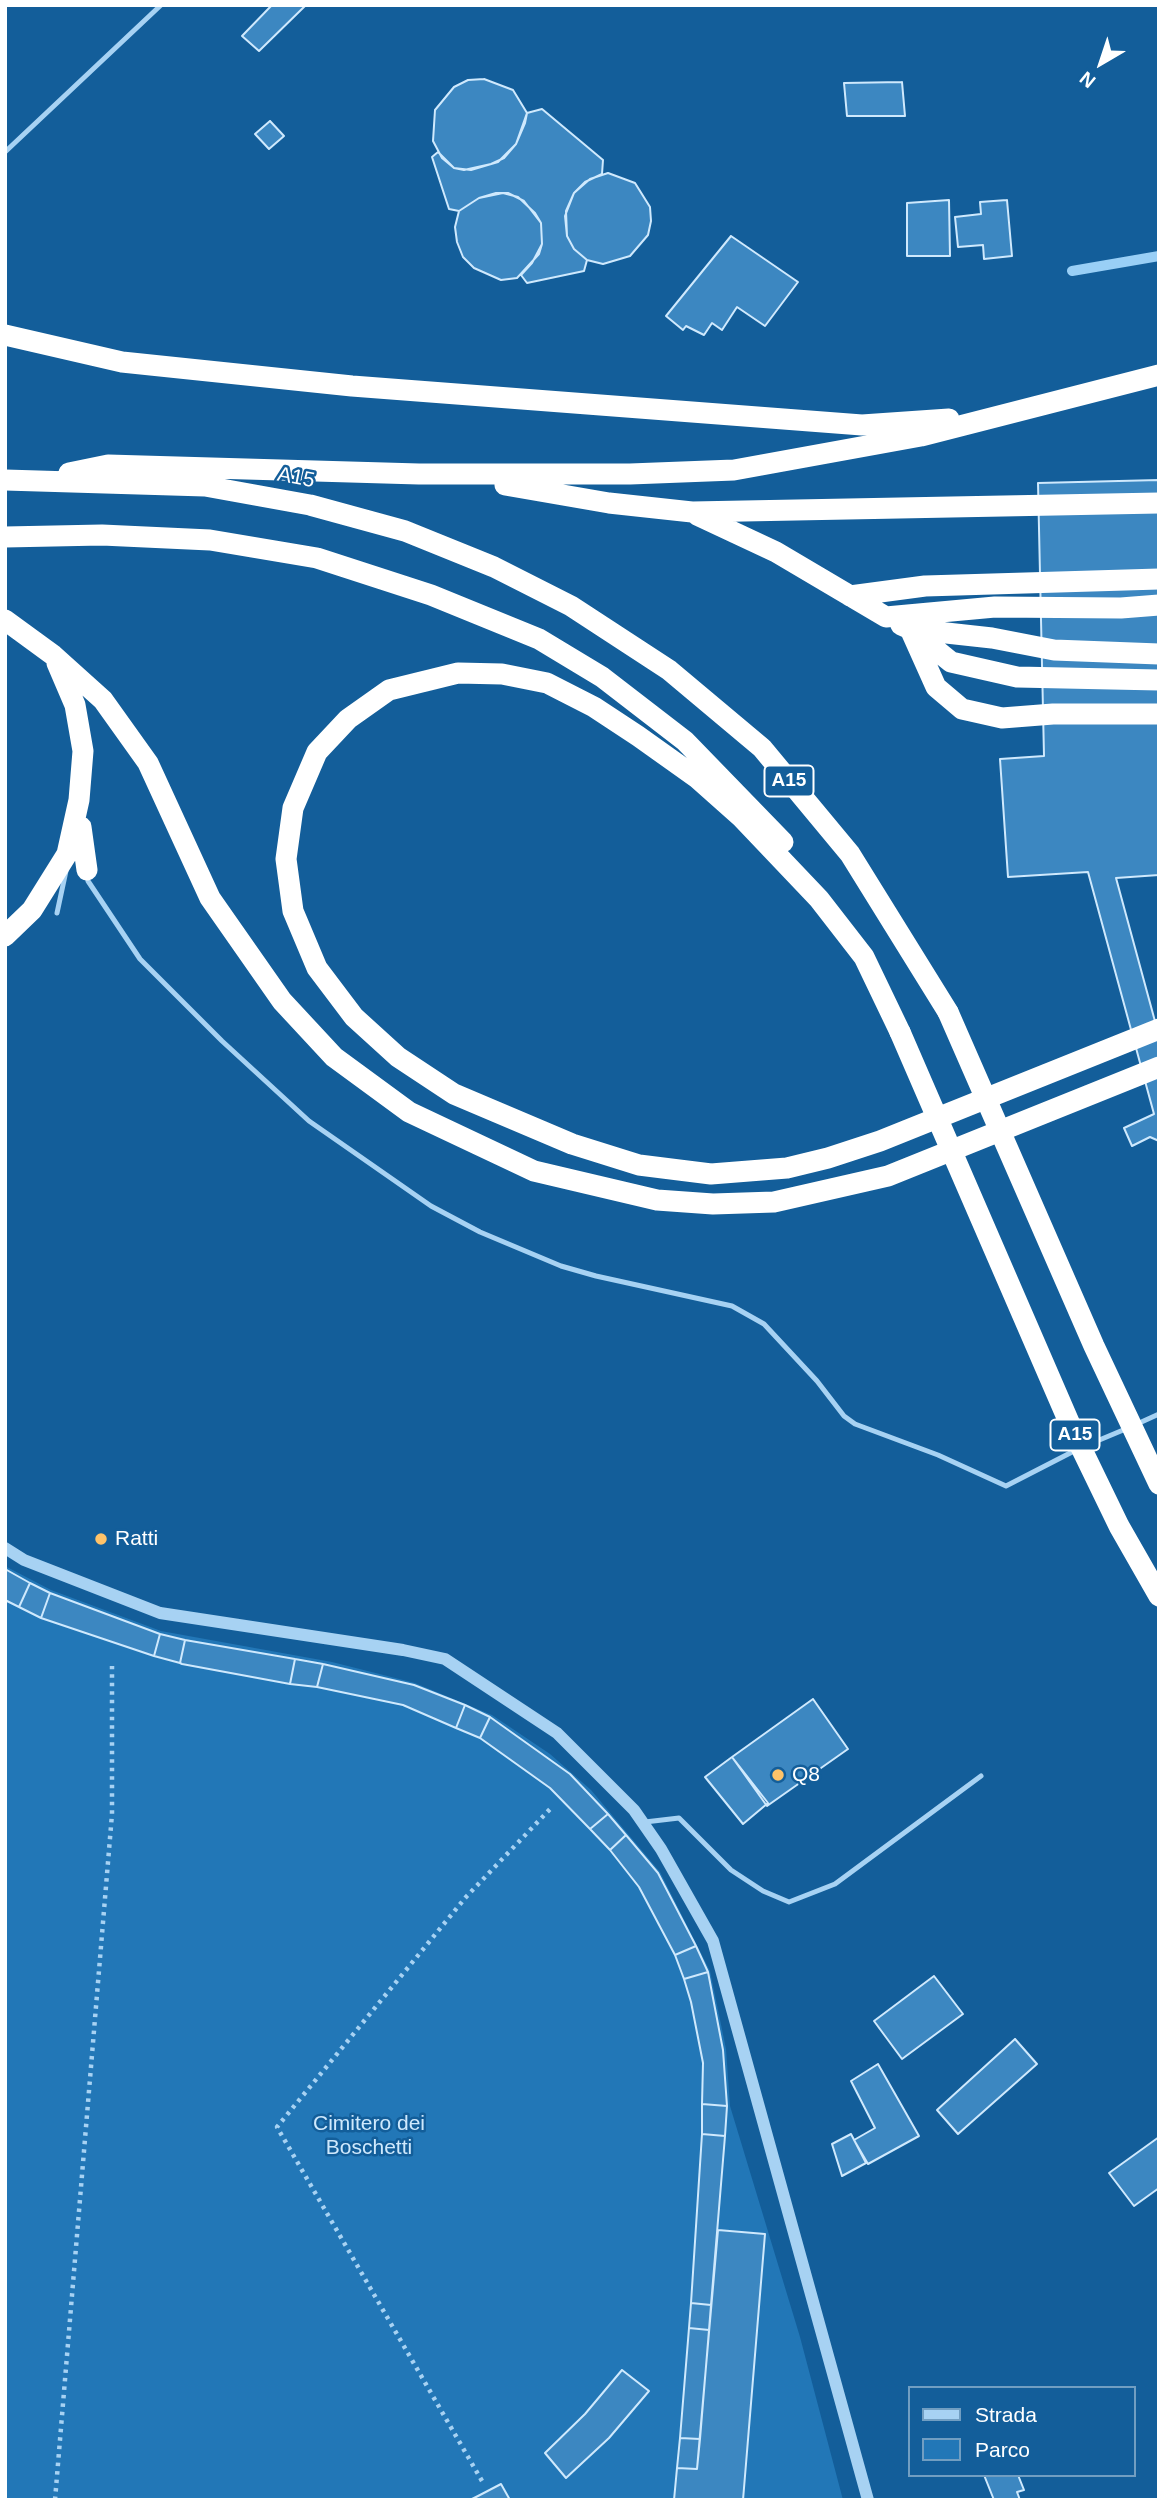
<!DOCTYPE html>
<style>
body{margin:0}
#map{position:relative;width:1164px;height:2505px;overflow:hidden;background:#135e9a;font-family:Helvetica,sans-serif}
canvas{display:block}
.frame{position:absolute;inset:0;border:7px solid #fff;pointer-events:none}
.legend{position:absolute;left:908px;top:2386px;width:228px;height:91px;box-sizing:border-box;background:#135e9a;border:2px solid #719ec2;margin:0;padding:9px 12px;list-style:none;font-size:21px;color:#fff}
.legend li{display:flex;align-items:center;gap:14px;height:35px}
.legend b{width:35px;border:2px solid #719ec2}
.north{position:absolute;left:1066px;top:28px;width:70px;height:70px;-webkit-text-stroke:5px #135e9a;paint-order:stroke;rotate:219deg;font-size:19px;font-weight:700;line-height:28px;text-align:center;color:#fff}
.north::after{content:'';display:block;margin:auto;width:24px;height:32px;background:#fff;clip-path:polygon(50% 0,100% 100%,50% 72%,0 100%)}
</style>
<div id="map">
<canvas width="1164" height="2505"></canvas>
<div class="frame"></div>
<ul class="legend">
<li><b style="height:9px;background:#a7d2f3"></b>Strada</li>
<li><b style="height:19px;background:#2277b7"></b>Parco</li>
</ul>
<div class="north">N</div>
</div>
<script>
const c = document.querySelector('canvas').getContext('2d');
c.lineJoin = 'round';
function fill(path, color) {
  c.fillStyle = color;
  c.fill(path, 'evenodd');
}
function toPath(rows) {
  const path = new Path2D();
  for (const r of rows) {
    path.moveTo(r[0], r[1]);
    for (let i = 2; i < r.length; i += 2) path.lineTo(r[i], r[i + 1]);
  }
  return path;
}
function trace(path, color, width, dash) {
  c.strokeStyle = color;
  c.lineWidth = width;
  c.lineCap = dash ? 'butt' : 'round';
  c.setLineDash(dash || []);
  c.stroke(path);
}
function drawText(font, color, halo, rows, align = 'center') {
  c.font = font + ' Helvetica,sans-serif';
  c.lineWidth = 5;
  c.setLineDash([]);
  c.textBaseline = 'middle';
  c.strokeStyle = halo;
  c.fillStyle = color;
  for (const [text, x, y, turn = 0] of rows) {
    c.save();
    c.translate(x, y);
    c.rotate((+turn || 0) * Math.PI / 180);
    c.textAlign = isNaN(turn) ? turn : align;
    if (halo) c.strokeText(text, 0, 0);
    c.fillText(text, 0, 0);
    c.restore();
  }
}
fill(toPath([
 [5,1566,51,1590,161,1631,332,1662,415,1683,492,1715,550,1754,591,1790,660,1872,710,1971,726,2049,730,2106,800,2337,843,2500,5,2500]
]), '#2277b7');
trace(toPath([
 [1072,271,1159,256]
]), '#99cff6', 10);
const building = toPath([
 [272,5,306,5,259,51,242,36,272,5],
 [484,79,513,90,527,113,525,123,516,144,498,162,471,170,454,168,442,158,433,141,435,110,454,87,468,80,484,79],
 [902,82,905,116,847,116,844,83,902,82],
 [542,109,603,160,602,174,585,182,574,193,566,211,567,236,574,249,587,260,584,271,527,283,521,275,532,263,542,244,541,223,535,213,518,197,503,193,479,198,459,211,449,209,432,157,438,152,454,168,464,170,491,164,504,158,516,144,527,113,542,109],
 [270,121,284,136,269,149,255,134,270,121],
 [608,173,635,183,650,207,651,221,648,235,630,256,603,264,587,260,574,249,567,236,565,216,574,193,590,179,608,173],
 [496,193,508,193,524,201,541,223,542,244,539,254,517,278,501,280,474,268,463,257,457,242,455,227,459,211,479,198,496,193],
 [949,200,950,256,907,256,907,203,949,200],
 [1007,200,1012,256,984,259,983,245,958,247,955,217,981,214,980,202,1007,200],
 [731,236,798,282,765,326,737,307,722,330,712,323,704,335,686,326,683,330,666,316,731,236],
 [1159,480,1159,875,1116,878,1159,1036,1159,1141,1150,1137,1132,1146,1124,1128,1154,1114,1088,872,1008,877,1000,759,1044,756,1038,483,1159,480],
 [5,1569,30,1583,19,1607,5,1600,5,1569],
 [30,1583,50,1593,41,1618,19,1607,30,1583],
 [50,1593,160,1634,154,1656,41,1618,50,1593],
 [160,1634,185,1640,180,1663,154,1656,160,1634],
 [185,1640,295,1659,290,1684,182,1664,180,1663,185,1640],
 [295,1659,323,1664,317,1687,290,1684,295,1659],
 [323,1664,414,1685,465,1705,456,1728,403,1705,317,1687,323,1664],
 [813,1699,848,1749,767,1806,732,1757,813,1699],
 [465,1705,490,1717,480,1738,456,1728,465,1705],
 [490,1717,570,1774,608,1814,590,1829,550,1788,480,1738,490,1717],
 [732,1757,768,1803,743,1824,705,1777,732,1757],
 [608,1814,626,1835,610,1850,590,1829,608,1814],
 [626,1835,658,1873,696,1946,675,1955,639,1887,610,1850,626,1835],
 [696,1946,708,1972,684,1979,675,1955,696,1946],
 [708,1972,723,2050,727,2106,702,2104,703,2063,691,2002,684,1979,708,1972],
 [934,1976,963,2014,902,2059,874,2021,934,1976],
 [1015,2039,1037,2064,958,2134,937,2110,1015,2039],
 [878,2064,919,2136,868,2164,854,2140,875,2128,851,2081,878,2064],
 [702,2104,727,2106,725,2136,702,2134,702,2104],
 [702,2134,725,2136,711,2305,691,2303,702,2134],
 [851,2134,866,2163,842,2176,832,2144,851,2134],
 [1159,2137,1159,2188,1134,2206,1109,2173,1159,2137],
 [718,2230,765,2234,743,2500,674,2500,677,2468,697,2469,718,2230],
 [691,2303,711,2305,709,2330,689,2328,691,2303],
 [689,2328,709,2330,700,2439,680,2438,689,2328],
 [622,2370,649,2391,609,2438,566,2478,545,2453,585,2414,622,2370],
 [680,2438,700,2439,697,2469,677,2468,680,2438],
 [984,2475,1018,2475,1024,2490,1017,2492,1020,2500,994,2500,984,2475],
 [501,2484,510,2500,470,2500,478,2496,501,2484]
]);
fill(building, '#3c87c1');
trace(building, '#cfe9fd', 2);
trace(toPath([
 [482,2481,277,2127,466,1897,552,1807],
 [55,2500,112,1814,112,1666]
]), '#a7d2f3', 4.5, [3.5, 5]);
trace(toPath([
 [5,152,161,5],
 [87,876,88,881,140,959,222,1041,309,1121,431,1206,480,1232,561,1266,596,1276,732,1306,764,1324,817,1381,844,1416,855,1424,938,1455,1006,1486,1076,1450],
 [57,913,66,871],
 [1137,1424,1159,1414],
 [1085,1446,1128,1428],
 [645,1822,679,1818,731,1870,763,1891,789,1902,835,1884,981,1776]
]), '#a7d2f3', 5);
trace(toPath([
 [5,1548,24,1560,160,1613,403,1650,445,1659,557,1733,634,1810,661,1849,713,1941,868,2500]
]), '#a7d2f3', 12);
trace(toPath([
 [5,335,122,362,352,386,862,425,949,419],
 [69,473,108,465,419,474,630,474,734,470,921,436,1159,375],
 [5,480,205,486,310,505,405,531,494,567,571,606,669,670,762,748,850,854,948,1012],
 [505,485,609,503,692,512,1159,503],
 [697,515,776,552,886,617,995,607,1121,608,1159,605],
 [5,537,102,535,210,540,317,558,431,595,539,639,602,677,685,741,783,842],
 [850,596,925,586,1159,579],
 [5,620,53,655,103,700,148,763,210,898,282,1001,334,1057,409,1112,534,1171,657,1200,713,1204,774,1202,888,1176,1159,1067],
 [901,625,910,629,992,638,1054,650,1159,654],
 [910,629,936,687,962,709,1002,718,1053,714,1159,714],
 [914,632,951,662,1017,677,1159,680],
 [81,827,87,870],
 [5,936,32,910,67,854,79,800,83,751,75,705,57,663],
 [900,1032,864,957,819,899,742,818,697,778,638,736,594,707,547,683,502,674,458,673,389,690,348,719,317,752,293,808,286,859,293,911,317,968,354,1017,398,1057,454,1094,572,1144,639,1165,711,1174,787,1168,828,1158,880,1141,1159,1029]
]), '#fff', 21);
trace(toPath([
 [948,1012,1094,1346,1159,1484],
 [900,1032,1072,1429,1119,1526,1159,1596]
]), '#fff', 21);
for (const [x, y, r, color] of [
 [101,1539,7,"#ffc369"],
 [778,1775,7,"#ffc369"]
]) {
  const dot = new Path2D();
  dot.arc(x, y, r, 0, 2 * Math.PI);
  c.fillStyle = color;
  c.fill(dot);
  trace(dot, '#135e9a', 2.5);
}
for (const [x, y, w] of [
 [789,781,49],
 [1075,1435,49]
]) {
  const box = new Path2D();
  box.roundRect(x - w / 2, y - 15.5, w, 31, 5);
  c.fillStyle = '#135e9a';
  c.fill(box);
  trace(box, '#fff', 2);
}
drawText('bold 19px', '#fff', null, [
 ["A15",789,781],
 ["A15",1075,1435]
]);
drawText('21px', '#fff', '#135e9a', [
 ["A15",296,478,11]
]);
drawText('21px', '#fff', '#135e9a', [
 ["Ratti",115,1539],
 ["Q8",792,1775]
], 'left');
drawText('21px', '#cfe9fd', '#135e9a', [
 ["Cimitero dei",369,2124],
 ["Boschetti",369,2148]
]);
</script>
